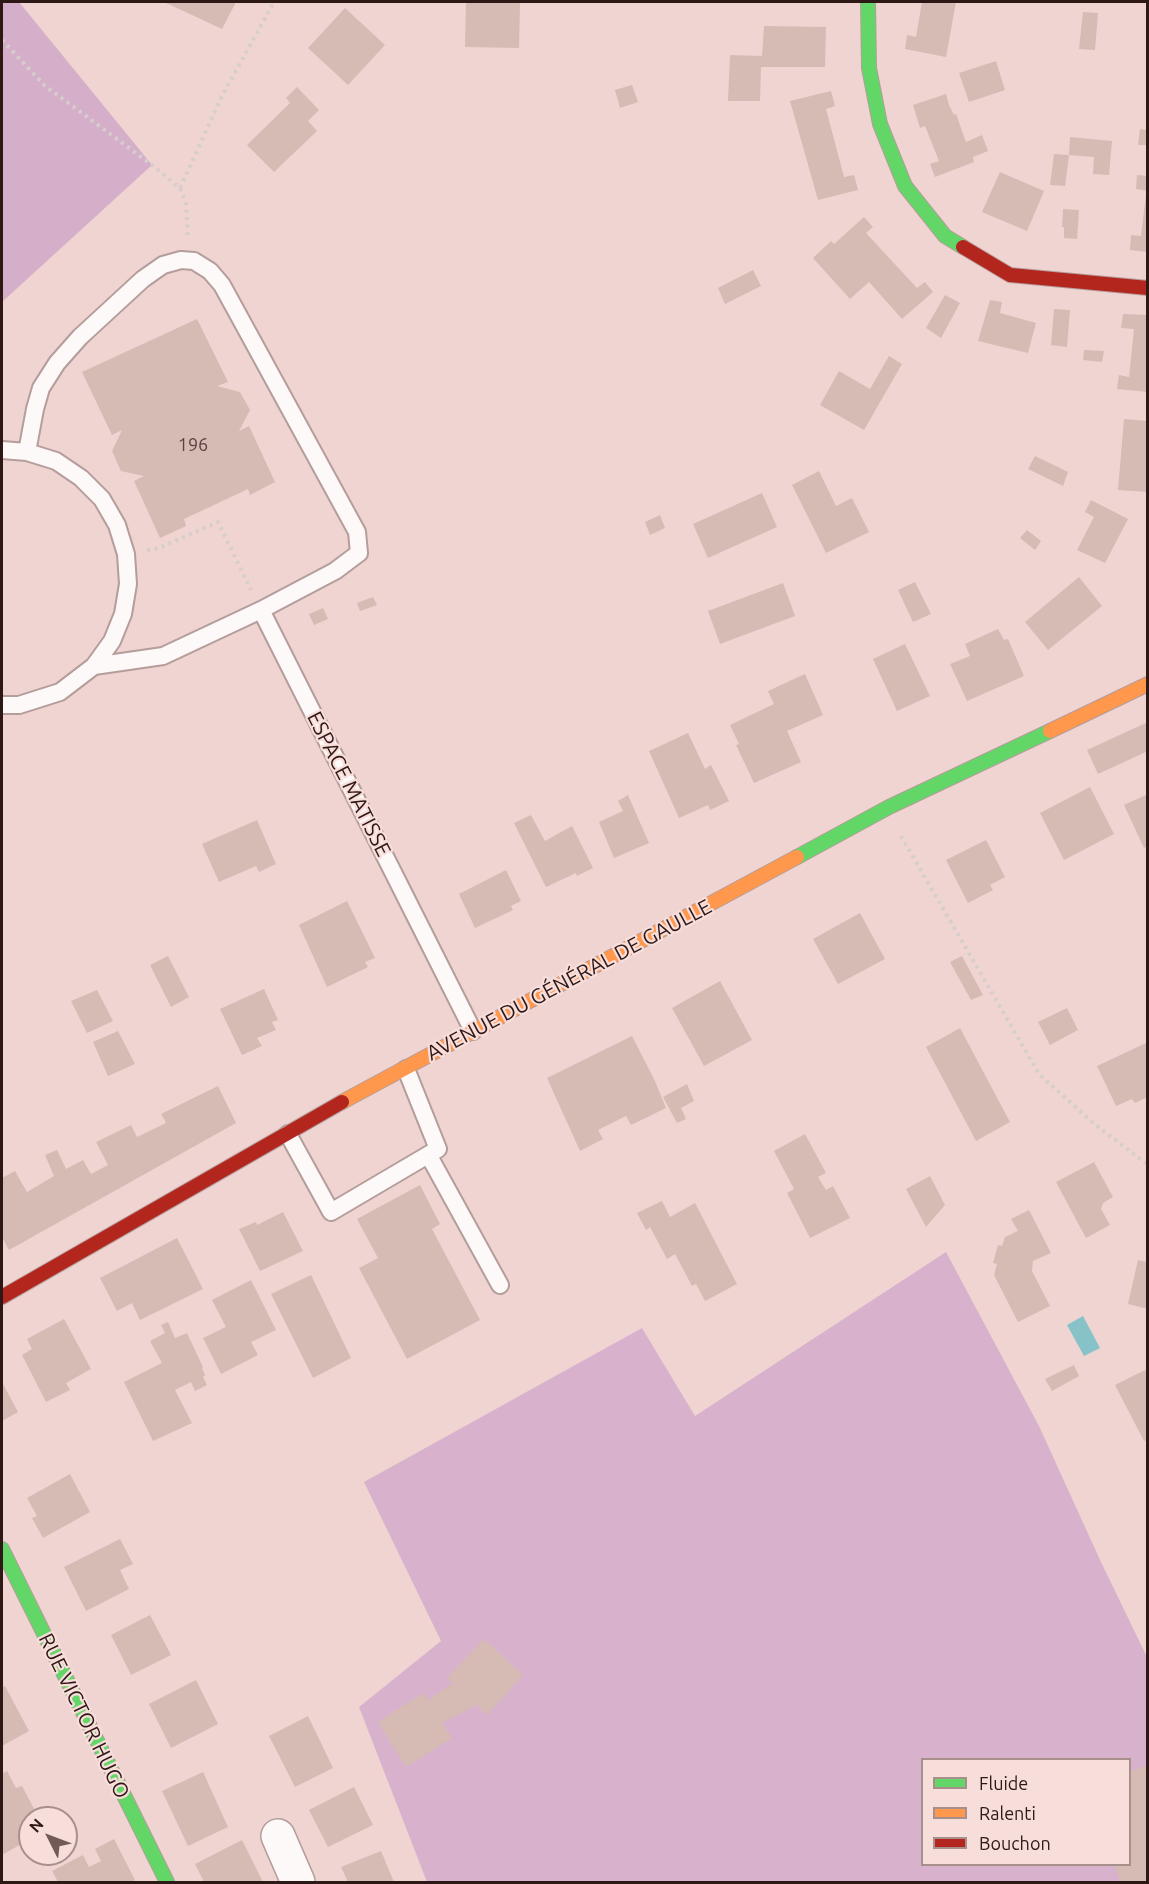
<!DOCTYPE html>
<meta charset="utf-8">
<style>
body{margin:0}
#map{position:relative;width:1149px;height:1884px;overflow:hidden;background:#efd4d1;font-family:Ubuntu,sans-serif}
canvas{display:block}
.frame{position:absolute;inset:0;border:3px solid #2e1816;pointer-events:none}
.legend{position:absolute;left:921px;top:1758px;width:210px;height:108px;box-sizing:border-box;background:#f8dedb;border:2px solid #a78f8c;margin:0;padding:8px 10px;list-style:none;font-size:18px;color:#2e1816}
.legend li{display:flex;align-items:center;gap:12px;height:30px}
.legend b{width:30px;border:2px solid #a78f8c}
.north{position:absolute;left:18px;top:1806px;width:60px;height:60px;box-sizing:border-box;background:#f8dedb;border:2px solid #a78f8c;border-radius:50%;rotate:312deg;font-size:16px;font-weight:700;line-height:24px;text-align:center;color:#2e1816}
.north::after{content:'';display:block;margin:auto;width:21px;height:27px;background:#725a57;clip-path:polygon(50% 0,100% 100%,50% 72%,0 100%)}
</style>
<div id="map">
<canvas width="1149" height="1884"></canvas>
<div class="frame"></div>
<ul class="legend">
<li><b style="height:8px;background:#63d668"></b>Fluide</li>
<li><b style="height:8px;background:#ff974d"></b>Ralenti</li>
<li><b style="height:8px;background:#b3261e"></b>Bouchon</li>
</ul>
<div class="north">N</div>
</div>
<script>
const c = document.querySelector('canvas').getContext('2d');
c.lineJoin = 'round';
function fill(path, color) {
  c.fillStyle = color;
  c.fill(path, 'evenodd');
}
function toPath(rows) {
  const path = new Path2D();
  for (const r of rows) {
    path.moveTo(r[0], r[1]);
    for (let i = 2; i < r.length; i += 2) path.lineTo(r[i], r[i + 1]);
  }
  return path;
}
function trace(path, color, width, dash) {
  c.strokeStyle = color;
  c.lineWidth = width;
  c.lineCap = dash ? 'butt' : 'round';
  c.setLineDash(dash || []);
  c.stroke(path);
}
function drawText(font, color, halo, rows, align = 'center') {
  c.font = font + ' Ubuntu,sans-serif';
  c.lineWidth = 4.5;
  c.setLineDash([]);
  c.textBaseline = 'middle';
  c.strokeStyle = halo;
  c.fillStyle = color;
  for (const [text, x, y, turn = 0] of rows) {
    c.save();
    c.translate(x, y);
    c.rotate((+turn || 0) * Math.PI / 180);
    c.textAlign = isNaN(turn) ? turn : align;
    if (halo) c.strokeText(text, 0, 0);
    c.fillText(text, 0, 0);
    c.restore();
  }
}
fill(toPath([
 [946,1252,1039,1426,1100,1560,1147,1657,1147,1882,427,1882,359,1707,441,1641,364,1482,642,1328,695,1416],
 [922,1760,1130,1760,1130,1864,922,1864]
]), '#d8b2cc');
fill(toPath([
 [2,2,19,2,152,165,2,302]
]), '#d5aec9');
fill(toPath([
 [1083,1316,1100,1348,1084,1356,1067,1325]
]), '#87c2c9');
fill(toPath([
 [164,2,236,2,222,29],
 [466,2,520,2,519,48,465,47],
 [922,2,956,2,946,57,905,49,907,35,916,37],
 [345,8,385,45,348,85,308,48],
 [1083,12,1098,13,1095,50,1079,49],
 [764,26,826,27,825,67,761,67,760,101,728,101,730,55,762,56],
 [996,61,1005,90,969,102,959,73],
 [632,85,638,102,620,108,615,90],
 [297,87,319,110,308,121,317,131,274,172,247,145,290,103,286,98],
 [831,91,835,106,826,109,844,177,854,175,858,190,818,200,790,101],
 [946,94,949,105,954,115,956,114,966,142,982,135,988,151,973,157,974,162,935,177,930,164,939,161,925,126,920,128,913,105],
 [1140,129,1148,130,1148,145,1138,145],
 [1070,137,1112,141,1109,175,1093,174,1094,157,1069,155,1065,186,1050,185,1054,154,1069,155],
 [1000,172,1044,191,1027,231,982,212],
 [1137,175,1148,176,1148,191,1136,189],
 [1146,194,1148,195,1148,252,1130,250,1131,235,1141,236],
 [1063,209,1079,210,1077,239,1064,238,1064,227,1062,227],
 [864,217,873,227,866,233,917,288,925,282,933,292,902,319,869,282,850,299,813,258,831,241,834,244],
 [753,270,761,286,725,304,718,288],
 [945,295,960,303,941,338,926,328],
 [990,300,1002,302,1000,313,1036,323,1028,353,978,341],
 [1054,309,1070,310,1067,347,1051,345],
 [1123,314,1148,315,1148,392,1117,389,1119,375,1129,377,1134,329,1121,328],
 [197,319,228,382,217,386,240,392,250,410,239,431,249,426,275,482,250,495,248,489,184,519,186,526,160,538,134,481,144,476,121,471,112,451,122,430,112,435,82,372],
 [1084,350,1104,351,1102,362,1083,360],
 [889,356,902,364,864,430,820,405,839,371,870,389],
 [1124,419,1148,421,1148,492,1118,490],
 [1035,456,1068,472,1063,486,1028,469],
 [819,471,836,506,852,498,869,532,826,553,792,485],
 [762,493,777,527,708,558,693,524],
 [1091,500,1128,519,1105,563,1077,550,1094,517,1085,512],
 [660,515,665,528,650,535,645,522],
 [1027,530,1041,541,1035,550,1020,538],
 [1079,577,1102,606,1048,650,1025,622],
 [915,582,931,614,913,622,898,590],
 [783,583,795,616,720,644,708,611],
 [373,597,377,605,360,611,357,603],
 [323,608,328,619,314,625,309,614],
 [998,629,1004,640,1008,639,1024,676,967,701,950,664,970,656,965,644],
 [905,644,930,696,897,711,873,659],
 [805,674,823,715,787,731,801,762,754,783,736,745,739,744,730,725,774,704,768,691],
 [1148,722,1148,751,1098,774,1087,750],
 [688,733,705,769,711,765,729,801,710,810,708,805,679,818,649,751],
 [1090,787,1114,834,1064,860,1040,813],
 [1148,794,1148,846,1144,848,1124,805],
 [628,795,649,843,614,858,599,822,623,811,618,801],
 [531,815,545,841,572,826,593,868,577,876,576,873,546,887,514,823],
 [257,820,276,864,259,872,256,866,219,882,202,844],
 [986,840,1005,877,990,885,993,890,968,903,946,860],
 [506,870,521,901,511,906,513,910,475,928,459,894],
 [347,901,375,958,365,962,368,967,327,987,299,925],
 [860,913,885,959,838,984,813,939],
 [168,956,189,997,171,1007,150,965],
 [962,956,983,995,971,1000,950,962],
 [720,981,752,1040,704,1066,672,1008],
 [264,989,278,1020,272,1022,276,1030,257,1038,262,1046,242,1055,220,1009],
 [97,990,113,1021,87,1033,71,1001],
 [1067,1008,1078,1030,1050,1045,1038,1022],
 [960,1028,1010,1122,976,1141,926,1047],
 [118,1031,135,1064,108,1076,93,1042],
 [632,1036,655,1081,666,1108,631,1125,626,1116,598,1130,603,1139,580,1151,547,1078],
 [1146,1043,1148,1097,1135,1103,1132,1099,1116,1106,1097,1066],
 [687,1084,694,1101,681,1108,686,1119,677,1123,663,1097],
 [218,1086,236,1123,9,1250,2,1237,2,1178,15,1171,27,1192,54,1176,45,1155,57,1150,66,1169,83,1160,91,1174,108,1165,96,1142,131,1125,137,1137,166,1123,161,1114],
 [805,1134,826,1173,818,1177,826,1190,833,1186,850,1218,810,1238,787,1193,794,1189,774,1151],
 [1094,1162,1113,1197,1103,1203,1101,1209,1110,1225,1086,1238,1056,1182],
 [930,1176,945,1205,926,1227,906,1189],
 [420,1185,440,1224,432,1229,480,1320,407,1359,359,1268,378,1258,357,1219],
 [662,1201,670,1217,695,1203,737,1284,705,1301,696,1284,692,1286,675,1254,667,1259,650,1227,646,1230,637,1213],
 [1029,1210,1051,1253,1033,1261,1032,1271,1050,1306,1018,1322,994,1275,997,1264,993,1263,998,1245,1002,1246,1005,1237,1018,1231,1011,1219],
 [283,1212,303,1251,260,1271,239,1229,256,1222,257,1225],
 [177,1238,203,1289,140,1320,132,1303,117,1311,100,1278],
 [1138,1260,1148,1262,1148,1309,1128,1304],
 [311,1275,351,1358,313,1378,271,1294],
 [251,1280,276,1330,251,1342,258,1355,221,1374,203,1338,226,1327,212,1300],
 [64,1319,91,1369,66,1383,70,1390,46,1402,22,1355,32,1349,27,1339],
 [168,1322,175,1338,187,1333,203,1367,202,1368,205,1375,203,1377,207,1385,195,1391,191,1382,175,1390,192,1423,153,1441,124,1382,162,1363,150,1341,165,1333,161,1325],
 [1074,1365,1079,1376,1052,1391,1045,1379],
 [1145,1370,1148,1375,1148,1439,1144,1441,1115,1385],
 [2,1382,18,1412,2,1421],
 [70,1474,90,1512,43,1538,32,1518,37,1516,27,1498],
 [120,1539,133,1564,120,1570,129,1589,86,1611,64,1567],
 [150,1615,171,1655,131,1675,111,1635],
 [484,1639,523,1675,487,1715,477,1705,442,1723,452,1738,406,1767,378,1722,423,1693,428,1700,453,1683,447,1678],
 [196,1680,218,1724,171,1748,149,1704],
 [5,1686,29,1731,2,1746,2,1688],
 [308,1716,333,1768,295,1787,269,1736],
 [1148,1765,1148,1882,1120,1882,1114,1864,1130,1864,1130,1772],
 [7,1771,16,1788,22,1786,39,1818,30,1818,30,1839,2,1855,2,1774],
 [203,1772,228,1827,188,1846,162,1791],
 [354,1787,373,1825,328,1847,309,1810],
 [114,1839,135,1880,131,1882,58,1882,52,1871,83,1855,89,1867,101,1861,95,1849],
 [242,1840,263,1882,204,1882,195,1864],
 [381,1851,394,1882,348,1882,341,1867]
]), '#d5bbb4');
const lane = toPath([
 [2,450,27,452,56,461,81,478,102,499,117,525,126,554,128,584,123,614,112,641,94,666,60,692,19,705,2,705],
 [27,452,35,409,41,388,57,363,80,337,143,279,163,265,181,260,194,261,210,271,222,285,357,532,359,553,335,571,261,610,163,656,94,666],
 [261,610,473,1031],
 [288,1134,331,1212,438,1149,406,1069],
 [429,1156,500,1285]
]);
const street = toPath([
 [278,1836,298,1882]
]);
const fast = toPath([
 [868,2,869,68,880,124,905,186,945,236,963,247],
 [797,857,889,807,1050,731],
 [2,1549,167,1882]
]);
const slow = toPath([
 [1050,731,1148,684],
 [342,1102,797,857]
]);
const jam = toPath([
 [963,247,1010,275,1148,288],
 [2,1297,342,1102]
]);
trace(lane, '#b49d9b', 20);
trace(street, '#b49d9b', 36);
trace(fast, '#b49d9b', 16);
trace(slow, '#b49d9b', 16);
trace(jam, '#b49d9b', 16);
trace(toPath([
 [2,40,44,85,152,165,180,188,186,203,188,239],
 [180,188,222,96,274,2],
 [147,550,159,548,218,522,251,590],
 [901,836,1039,1074,1092,1122,1148,1165]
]), '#d6cecd', 4, [3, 4.5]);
trace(lane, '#fdf9f8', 16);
trace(street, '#fdf9f8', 33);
trace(fast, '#63d668', 14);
trace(slow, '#ff974d', 14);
trace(jam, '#b3261e', 14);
drawText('18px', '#5a423f', null, [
 ["196",193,445]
]);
drawText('21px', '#2e1816', '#f8dedb', [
 ["ESPACE MATISSE",349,784,63],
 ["AVENUE DU GÉNÉRAL DE GAULLE",569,980,-28],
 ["RUE VICTOR HUGO",84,1716,64]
]);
</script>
